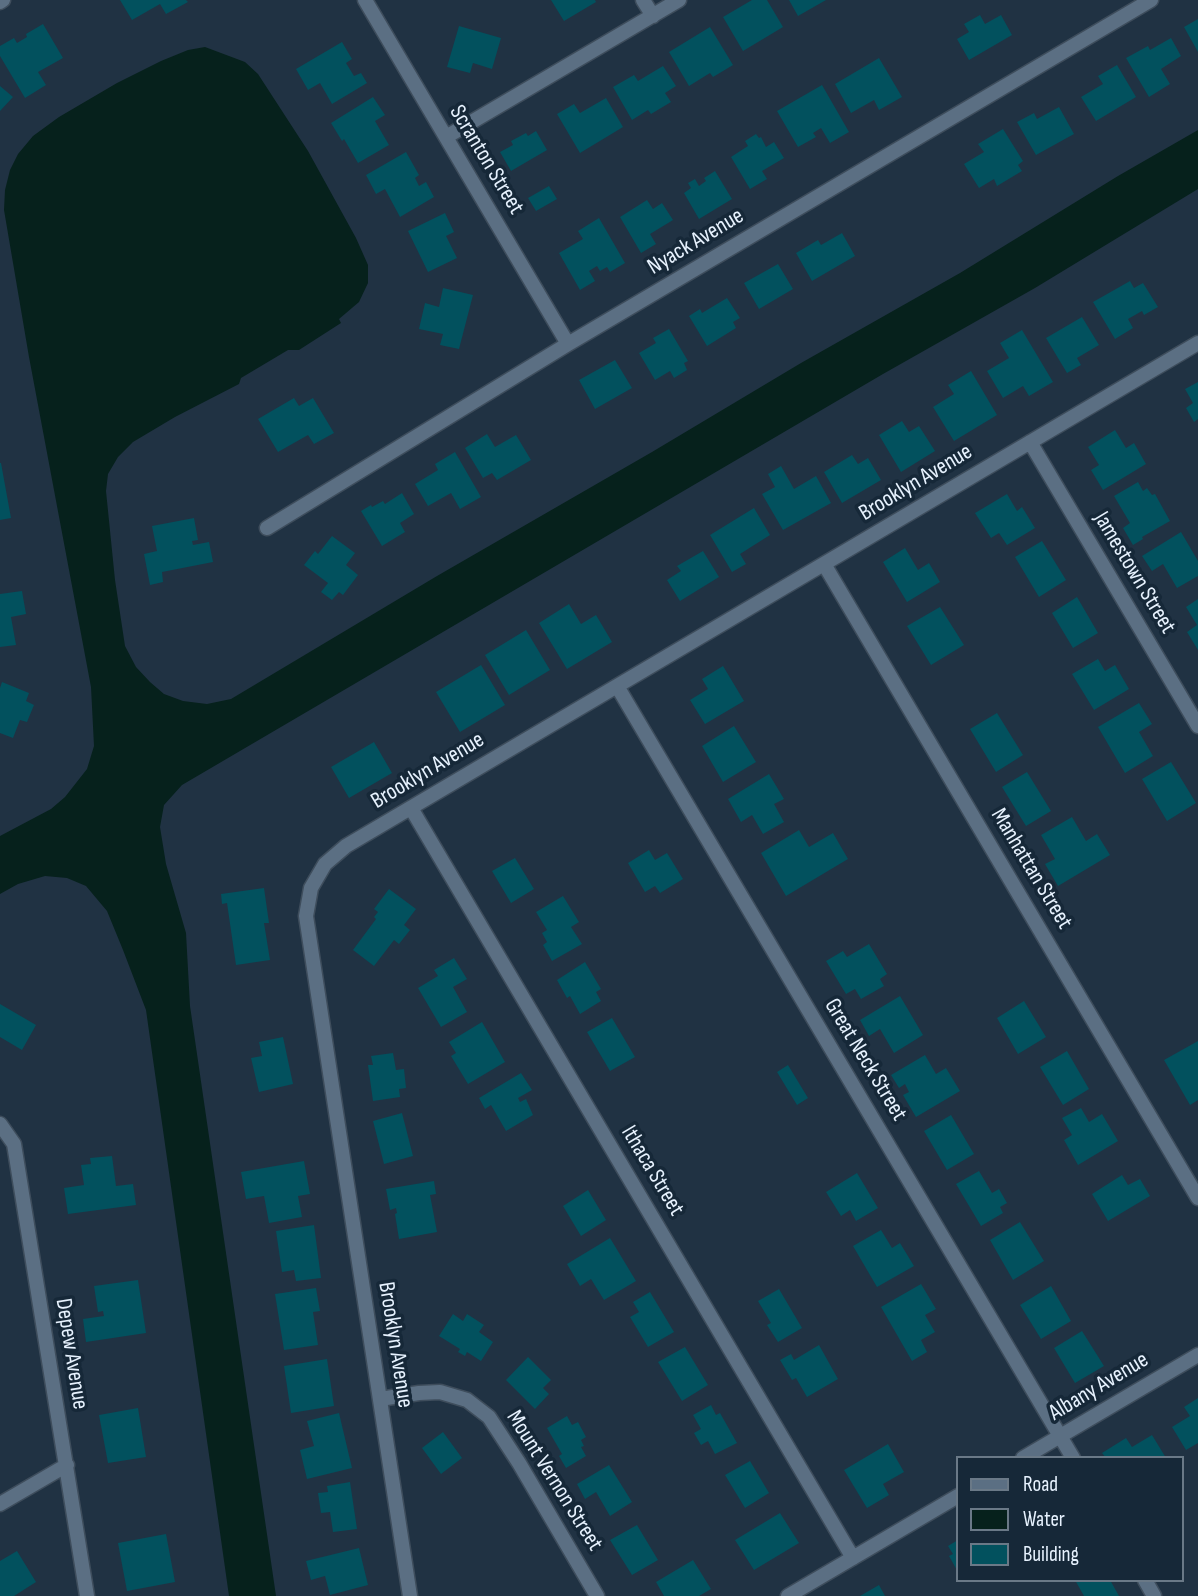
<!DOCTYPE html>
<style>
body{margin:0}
#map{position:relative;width:1198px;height:1596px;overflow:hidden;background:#203243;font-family:"Sofia Sans Condensed",sans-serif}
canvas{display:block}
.legend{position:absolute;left:956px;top:1456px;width:228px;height:126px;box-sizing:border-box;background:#162838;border:2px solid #6a7987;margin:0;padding:9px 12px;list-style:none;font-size:21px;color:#e7f2fe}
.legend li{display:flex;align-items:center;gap:14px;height:35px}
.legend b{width:35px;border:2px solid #6a7987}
</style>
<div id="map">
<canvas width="1198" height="1596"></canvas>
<ul class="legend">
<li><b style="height:9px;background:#5b6f83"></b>Road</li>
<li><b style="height:19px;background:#06211c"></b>Water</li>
<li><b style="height:19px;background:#02515e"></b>Building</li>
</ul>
</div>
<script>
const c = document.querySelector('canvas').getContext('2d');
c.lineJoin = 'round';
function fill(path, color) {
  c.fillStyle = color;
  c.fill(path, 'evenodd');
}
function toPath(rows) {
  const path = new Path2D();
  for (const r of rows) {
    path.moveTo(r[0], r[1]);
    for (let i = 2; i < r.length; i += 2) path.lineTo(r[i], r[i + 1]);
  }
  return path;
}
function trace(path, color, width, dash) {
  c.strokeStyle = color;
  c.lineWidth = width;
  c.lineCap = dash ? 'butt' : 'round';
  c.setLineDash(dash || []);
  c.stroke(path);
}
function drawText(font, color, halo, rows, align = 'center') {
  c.font = font + ' "Sofia Sans Condensed",sans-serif';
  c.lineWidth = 7;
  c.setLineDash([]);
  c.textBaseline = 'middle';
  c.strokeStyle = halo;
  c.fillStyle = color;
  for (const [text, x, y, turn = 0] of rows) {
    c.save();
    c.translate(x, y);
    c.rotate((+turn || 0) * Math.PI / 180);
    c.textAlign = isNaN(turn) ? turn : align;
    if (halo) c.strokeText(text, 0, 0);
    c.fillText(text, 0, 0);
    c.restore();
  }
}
fill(toPath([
 [205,47,245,62,258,74,308,151,356,238,368,265,368,283,359,302,339,319,341,323,299,350,288,350,241,378,239,384,175,417,133,442,118,457,108,474,106,491,115,580,125,646,136,667,150,682,164,694,183,701,207,704,231,699,437,576,652,452,801,363,960,273,1118,176,1198,130,1198,189,1035,288,883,374,182,785,164,805,160,827,166,864,186,933,190,1006,276,1596,229,1596,146,1010,123,950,107,911,86,886,67,878,45,876,18,884,0,894,0,836,51,809,65,797,87,769,94,746,91,687,29,357,4,210,5,190,10,170,18,154,33,136,59,117,117,83,161,61,188,50]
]), '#06211c');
fill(toPath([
 [120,0,186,0,188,2,166,14,160,4,132,20],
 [551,0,595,0,596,2,564,21],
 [752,0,767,0,783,27,743,51,723,17],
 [789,0,826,0,798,16],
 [980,15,985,24,1001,15,1012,35,969,60,957,39,969,32,964,24],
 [1198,19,1198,52,1184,27],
 [43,24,63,58,38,72,46,85,25,98,0,56,0,46,14,38,17,43,27,37,26,34],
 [459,26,501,38,492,69,473,63,470,73,447,67],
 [710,27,733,65,713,77,710,73,689,86,669,52],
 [1171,38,1181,56,1161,69,1170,84,1149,97,1126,58,1148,46,1150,50],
 [342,42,352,59,346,63,354,76,361,73,367,83,332,104,320,83,308,90,296,69],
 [879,58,902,97,879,110,874,100,851,113,835,84],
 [1117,65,1136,97,1096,121,1081,97,1103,84,1098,76],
 [663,66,676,86,665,93,671,102,651,114,648,110,632,120,613,87,634,75,638,81],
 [822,85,849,132,830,143,821,128,813,133,816,137,798,147,777,111],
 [0,86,13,97,0,111],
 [373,97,385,115,375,121,389,145,358,163,344,139,342,141,331,123],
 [606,98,623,127,580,153,557,114,574,104,580,113],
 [1059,107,1074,134,1036,155,1017,122,1034,113,1037,119],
 [1003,129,1023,161,1018,165,1022,171,997,186,994,179,979,188,964,164,984,152,978,144],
 [536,131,547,150,511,171,500,152,513,145,511,141,526,133,528,136],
 [756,134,759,138,761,137,766,147,774,142,784,158,762,171,767,179,750,189,731,157,748,146,745,141],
 [406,152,419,175,415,178,419,186,426,182,434,197,400,217,385,189,376,194,366,175],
 [715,171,732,199,699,219,684,193,691,188,688,183,695,179,699,186,706,181,704,178],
 [549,186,557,199,536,211,528,198],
 [647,200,653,209,662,203,673,220,650,234,656,244,641,253,620,217],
 [445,213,454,232,446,236,457,258,428,272,408,231],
 [599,218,625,263,610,272,607,267,600,271,597,266,589,271,595,281,580,290,559,253,583,239,578,231],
 [842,233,855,256,812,281,796,253,818,240,821,245],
 [778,264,793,289,759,309,744,283],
 [1130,281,1134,288,1143,283,1158,307,1144,315,1142,311,1128,319,1133,328,1115,339,1093,302],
 [443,288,473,295,459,349,440,345,443,334,419,329,425,303,439,307],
 [727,298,740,318,733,322,736,328,707,346,689,316,700,309,702,313],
 [1082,317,1099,345,1077,358,1081,365,1067,373,1046,338],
 [669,329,688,361,684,363,687,370,674,378,670,371,655,380,639,353,656,343,653,338],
 [1022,330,1053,382,1029,396,1023,386,1003,398,987,371,1009,358,1000,343],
 [615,360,632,388,595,409,579,380],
 [971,371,997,415,954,441,933,407,954,394,948,385],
 [1198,382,1198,419,1194,422,1186,408,1193,403,1185,389],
 [294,398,299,406,313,398,334,433,314,444,308,435,278,452,258,419],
 [902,421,909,432,919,426,935,451,901,472,879,435],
 [1115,430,1126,448,1134,443,1146,464,1103,490,1091,470,1099,465,1088,447],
 [487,434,495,447,516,435,531,460,497,480,492,473,483,478,465,448],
 [455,452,481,497,460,509,451,493,428,506,415,484,438,470,435,464],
 [852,455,858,464,868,458,881,480,842,503,824,472],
 [0,463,1,463,11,518,0,520],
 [781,466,794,489,816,476,831,503,783,530,762,494,775,487,768,474],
 [1138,482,1143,491,1147,488,1152,495,1155,494,1170,521,1142,537,1143,539,1133,545,1123,528,1130,523,1114,496],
 [402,493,414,514,400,523,405,532,382,546,361,511,371,505,372,507,383,501,385,504],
 [1007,494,1017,511,1022,507,1035,528,1007,545,999,533,991,538,975,513],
 [754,508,770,535,740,554,746,564,732,572,710,535],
 [194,518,198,540,192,541,193,545,209,542,213,562,162,572,163,582,150,585,144,554,157,551,152,526],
 [1181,532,1198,561,1198,576,1177,588,1163,564,1152,571,1142,556],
 [332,536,355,553,346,565,358,575,343,595,339,592,332,600,321,592,328,583,304,565,315,551,318,554],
 [1042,541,1066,580,1039,597,1015,557],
 [905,548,918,570,929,563,940,582,907,602,883,562],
 [703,551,719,577,680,601,667,580,681,571,677,566],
 [22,591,26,614,11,617,16,645,0,647,0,594],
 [1077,597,1098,633,1073,648,1052,613],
 [1198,599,1198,650,1187,632,1197,625,1186,607],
 [569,604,581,624,596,615,612,642,567,669,539,623],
 [940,607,964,645,931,665,907,626],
 [526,630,550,670,509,695,485,655],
 [1098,659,1105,671,1115,665,1129,689,1094,710,1072,674],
 [481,665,505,705,460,732,436,692],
 [723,666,744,701,705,724,690,700,708,689,702,679],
 [2,682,29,693,26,701,34,705,27,722,20,720,13,738,0,733,0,688],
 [1139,703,1152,724,1139,732,1153,756,1125,773,1098,727],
 [997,713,1023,755,996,772,970,729],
 [734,726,756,762,723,782,702,746],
 [374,742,392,773,349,798,331,767],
 [1171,762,1196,803,1167,821,1142,779],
 [1027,772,1051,811,1026,826,1002,787],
 [769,774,784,799,774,804,784,822,763,834,752,815,741,822,728,799],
 [1072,817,1086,841,1097,834,1110,855,1058,886,1045,864,1055,859,1041,835],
 [799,830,809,847,833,833,848,859,786,896,761,853],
 [649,850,655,860,667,853,683,879,660,893,655,886,645,892,628,863],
 [515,858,534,889,511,903,492,871],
 [264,888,269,923,264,923,270,960,236,965,227,903,222,904,221,894],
 [389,889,416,909,404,925,410,930,399,944,394,940,374,966,353,950,376,919,374,917,378,912,374,909],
 [563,896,579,922,571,927,582,944,552,961,543,945,547,942,542,933,547,930,536,912],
 [869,944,887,974,880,979,884,986,861,999,855,989,846,994,826,961,843,951,847,957],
 [454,958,467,979,453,987,467,1012,441,1027,418,988,438,976,434,970],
 [585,962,601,989,596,992,601,1001,580,1014,570,996,567,998,557,980],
 [900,996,923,1035,894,1053,880,1029,869,1036,860,1020],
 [1024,1001,1046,1037,1018,1054,997,1018],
 [0,1004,36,1025,22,1050,0,1037],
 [612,1018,635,1057,610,1071,587,1032],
 [482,1022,505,1062,468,1084,451,1056,456,1053,449,1042],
 [283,1037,293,1084,259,1092,251,1058,262,1056,259,1042],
 [1198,1041,1198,1100,1190,1105,1164,1060],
 [1067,1051,1089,1089,1063,1105,1040,1067],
 [393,1053,396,1070,404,1069,406,1088,399,1089,400,1097,373,1101,368,1065,373,1065,371,1056],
 [925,1055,936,1074,946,1068,960,1091,916,1117,903,1095,909,1092,905,1084,899,1088,891,1075],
 [788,1065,808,1098,797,1105,777,1072],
 [521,1073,532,1090,518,1098,520,1102,526,1099,533,1115,506,1131,491,1105,485,1109,479,1098],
 [1081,1108,1089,1122,1102,1114,1118,1141,1078,1165,1064,1140,1072,1135,1062,1118],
 [402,1113,413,1156,384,1164,373,1121],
 [951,1115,974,1154,947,1170,924,1131],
 [112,1156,116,1186,133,1184,136,1205,68,1214,64,1188,84,1185,81,1165,91,1164,90,1158],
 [304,1161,310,1194,298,1196,302,1217,269,1223,264,1196,246,1199,241,1172],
 [979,1171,992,1193,999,1189,1007,1203,1000,1207,1003,1213,981,1226,956,1184],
 [857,1173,878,1208,856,1221,850,1210,841,1216,826,1192],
 [1122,1175,1128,1185,1140,1179,1150,1196,1108,1221,1092,1194],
 [434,1181,436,1194,430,1195,437,1232,399,1239,395,1214,397,1213,396,1208,390,1210,386,1189],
 [588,1190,606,1220,581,1236,563,1206],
 [1020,1222,1044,1261,1013,1280,990,1240],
 [314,1225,321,1278,296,1281,294,1270,282,1272,276,1231],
 [881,1230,892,1248,900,1243,914,1266,877,1287,853,1246],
 [610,1238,636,1281,604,1300,591,1279,580,1286,567,1264],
 [138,1280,146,1333,86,1342,83,1319,104,1316,103,1311,98,1312,94,1286],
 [921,1284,936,1309,925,1315,935,1332,921,1340,927,1352,912,1361,881,1307],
 [1051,1286,1071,1321,1041,1339,1020,1305],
 [316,1288,320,1311,313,1312,318,1345,284,1350,275,1294],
 [779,1289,802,1328,778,1342,767,1325,771,1323,758,1301],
 [650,1292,674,1332,648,1347,630,1317,639,1312,633,1302],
 [453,1314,463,1321,467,1314,484,1325,479,1332,493,1342,481,1361,467,1352,465,1356,458,1352,460,1349,439,1336],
 [1082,1331,1104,1366,1075,1383,1054,1348],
 [819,1345,838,1379,807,1397,796,1378,792,1380,780,1360,791,1354,794,1360],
 [685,1347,708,1385,682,1401,658,1362],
 [528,1357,551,1380,543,1388,549,1394,535,1409,506,1380],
 [327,1359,334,1406,291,1413,284,1366],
 [1198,1398,1198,1443,1186,1450,1172,1427,1190,1416,1184,1407],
 [711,1405,716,1415,720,1413,737,1443,715,1454,708,1441,701,1445,694,1433,701,1429,693,1415],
 [138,1408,146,1457,108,1463,99,1415],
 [339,1413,352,1468,307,1479,300,1450,314,1446,307,1421],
 [567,1416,572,1425,578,1422,586,1437,581,1440,584,1446,581,1447,586,1456,566,1468,559,1456,562,1454,547,1428],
 [443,1432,462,1458,441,1474,422,1448],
 [1152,1435,1166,1458,1106,1458,1102,1453,1126,1438,1132,1447],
 [888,1444,904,1472,883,1484,889,1495,867,1508,844,1470],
 [750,1461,769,1493,745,1508,725,1475],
 [609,1465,632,1502,610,1516,596,1492,585,1499,577,1484],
 [350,1482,357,1529,333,1532,330,1512,321,1513,318,1493,328,1492,327,1486],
 [780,1513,799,1543,754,1570,735,1540],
 [637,1525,658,1560,632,1575,610,1540],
 [166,1534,175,1582,127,1591,118,1543],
 [958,1540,958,1572,949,1556,953,1554,948,1546],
 [359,1548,368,1585,330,1595,325,1576,311,1580,306,1561],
 [17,1551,36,1582,14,1596,0,1596,0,1561],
 [693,1560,711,1589,699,1596,664,1596,656,1582],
 [1075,1580,1110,1580,1119,1596,1084,1596],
 [879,1585,885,1596,860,1596]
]), '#02515e');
const minor = toPath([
 [365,0,568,344],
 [643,0,653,16],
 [0,2,3,0],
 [446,137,679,0],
 [1030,442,1198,726],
 [267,528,568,344,1151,0],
 [824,564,1198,1198],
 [617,686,1073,1458],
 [411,808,853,1558],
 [0,1124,14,1144,87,1596],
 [380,1399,419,1393,440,1392,467,1400,489,1417,519,1463,597,1596],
 [1023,1458,1198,1355],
 [0,1504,67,1465],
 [1145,1580,1154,1596],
 [410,1596,306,916,311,888,325,864,346,846,1198,343],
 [788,1596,958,1496]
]);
trace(minor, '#3e4d5c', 17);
trace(minor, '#5b6f83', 14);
drawText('23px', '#e7f2fe', '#162838', [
 ["Scranton Street",486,160,59],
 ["Nyack Avenue",696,242,-31],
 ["Brooklyn Avenue",916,483,-31],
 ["Jamestown Street",1134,573,59],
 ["Brooklyn Avenue",428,771,-31],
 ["Manhattan Street",1031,869,59],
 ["Great Neck Street",865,1060,59],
 ["Ithaca Street",652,1171,59],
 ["Brooklyn Avenue",395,1345,81],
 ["Depew Avenue",71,1354,81],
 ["Albany Avenue",1099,1387,-31],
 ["Mount Vernon Street",554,1481,58]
]);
</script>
